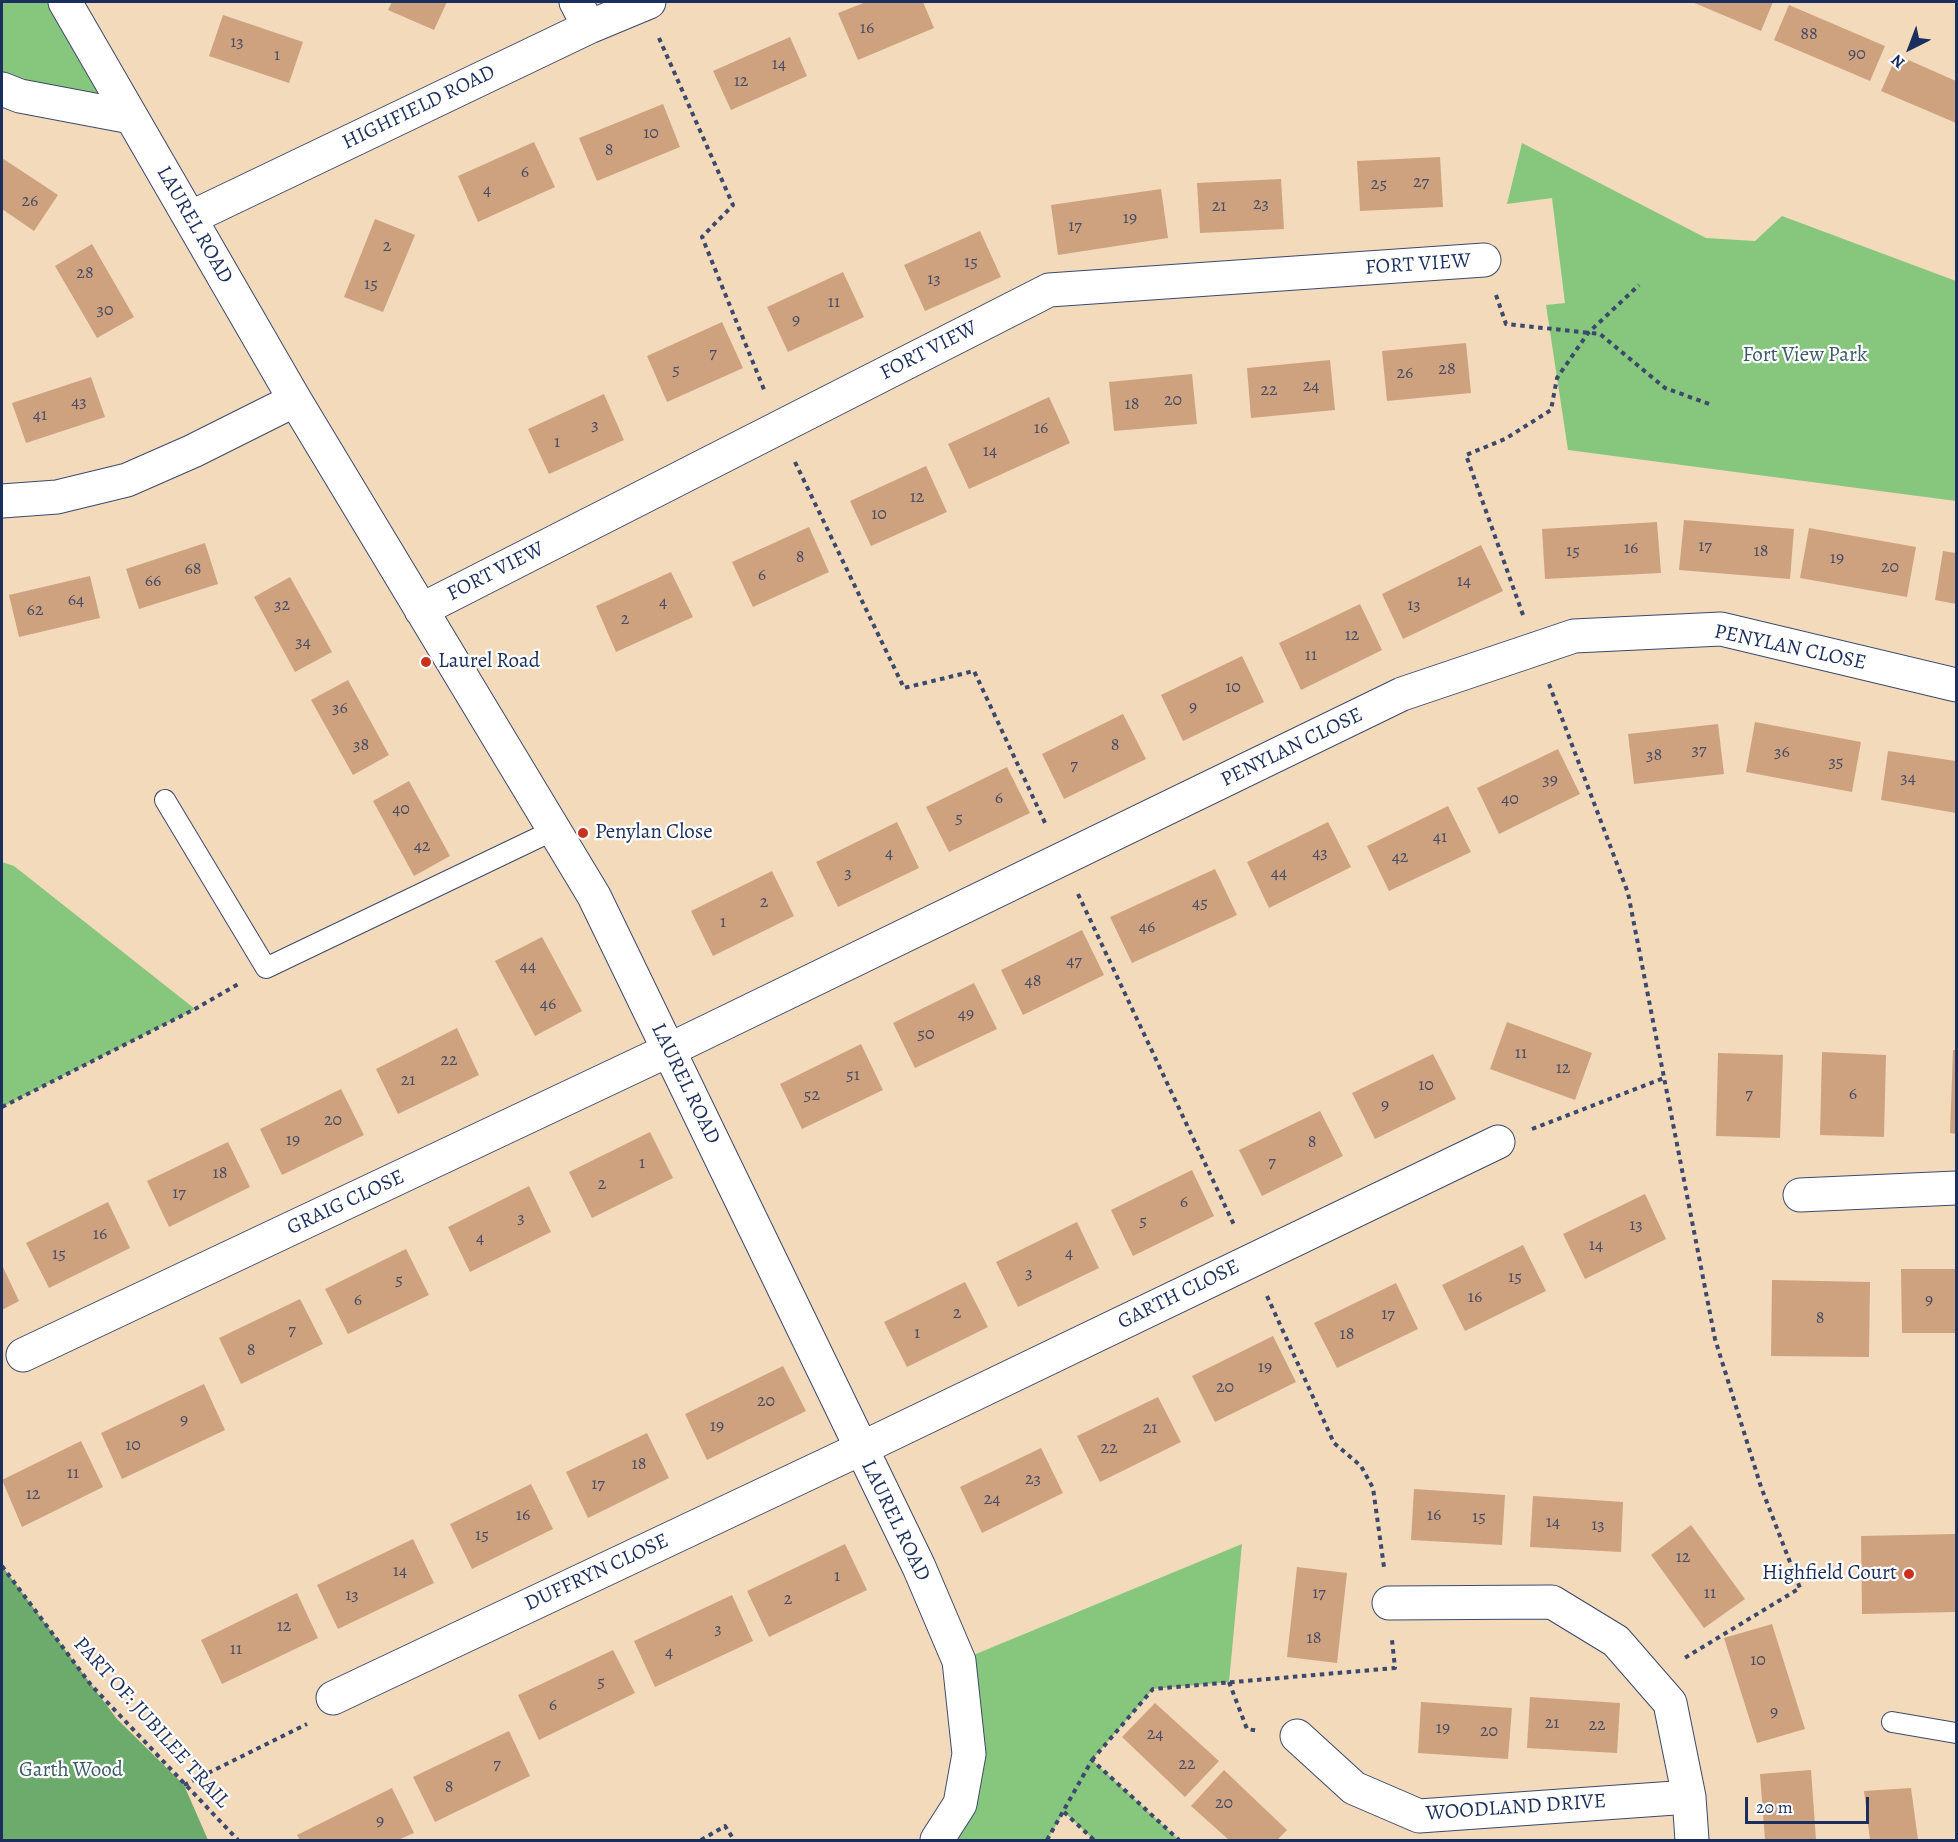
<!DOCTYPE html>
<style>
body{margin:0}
#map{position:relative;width:1958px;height:1842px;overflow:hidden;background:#f3dabb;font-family:Alegreya,serif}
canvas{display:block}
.frame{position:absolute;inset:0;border:3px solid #1b2f5e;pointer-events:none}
.north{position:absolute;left:1880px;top:18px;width:60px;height:60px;-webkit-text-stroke:4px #fff;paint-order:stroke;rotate:222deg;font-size:16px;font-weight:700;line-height:24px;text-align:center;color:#1b2f5e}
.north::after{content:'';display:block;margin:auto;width:21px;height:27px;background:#1b2f5e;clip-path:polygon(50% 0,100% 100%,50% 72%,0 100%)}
.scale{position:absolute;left:1745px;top:1797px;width:124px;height:27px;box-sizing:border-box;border:3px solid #1b2f5e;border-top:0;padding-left:8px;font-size:18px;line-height:21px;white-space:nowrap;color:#1b2f5e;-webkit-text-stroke:4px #fff;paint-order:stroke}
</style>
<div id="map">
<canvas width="1958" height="1842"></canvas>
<div class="frame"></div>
<div class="north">N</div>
<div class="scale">20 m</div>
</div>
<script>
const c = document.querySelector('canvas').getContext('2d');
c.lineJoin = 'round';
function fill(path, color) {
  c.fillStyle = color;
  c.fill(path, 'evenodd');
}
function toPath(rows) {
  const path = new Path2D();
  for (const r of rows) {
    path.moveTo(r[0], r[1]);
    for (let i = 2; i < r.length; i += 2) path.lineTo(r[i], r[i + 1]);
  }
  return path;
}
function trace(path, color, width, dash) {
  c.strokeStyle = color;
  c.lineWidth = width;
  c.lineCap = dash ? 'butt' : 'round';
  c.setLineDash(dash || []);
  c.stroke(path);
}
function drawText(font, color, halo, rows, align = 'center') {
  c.font = font + ' Alegreya,serif';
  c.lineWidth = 4.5;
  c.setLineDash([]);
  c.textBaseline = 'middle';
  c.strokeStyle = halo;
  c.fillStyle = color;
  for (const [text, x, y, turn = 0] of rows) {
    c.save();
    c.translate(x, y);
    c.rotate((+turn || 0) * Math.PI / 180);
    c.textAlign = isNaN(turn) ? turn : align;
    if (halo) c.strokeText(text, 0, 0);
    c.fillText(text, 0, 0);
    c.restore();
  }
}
fill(toPath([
 [2,2,65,2,131,117,2,89],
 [1522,143,1706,238,1755,241,1782,216,1956,281,1956,501,1568,450,1546,305,1565,303,1552,198,1507,204],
 [2,862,14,866,195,1009,2,1107],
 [1242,1544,1229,1682,1153,1689,1092,1760,1179,1840,1094,1840,1064,1812,1047,1840,937,1840,959,1804,959,1661]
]), '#87c67d');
fill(toPath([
 [2,1566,117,1719,184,1785,208,1840,2,1840]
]), '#6dab6c');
fill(toPath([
 [392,2,447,2,434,30,388,10],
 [866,2,923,2,934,28,858,60,838,13],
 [1692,2,1773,2,1761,31],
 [1789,5,1885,46,1870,81,1774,40],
 [223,15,303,42,289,83,209,56],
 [790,37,807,76,731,110,713,71],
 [1897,55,1956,81,1956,123,1881,91],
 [663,104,680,147,597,181,579,138],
 [534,142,555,187,478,222,458,176],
 [1440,157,1443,207,1360,211,1357,161],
 [2,158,58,195,34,231,2,209],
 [1281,179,1284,229,1200,233,1197,183],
 [1161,189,1168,238,1058,255,1051,205],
 [375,219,415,235,383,312,344,297],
 [980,231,1001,277,925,311,904,265],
 [92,244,134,317,97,338,55,266],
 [843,272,864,317,788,352,767,307],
 [722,322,743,368,667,402,647,356],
 [1466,343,1471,393,1387,401,1382,351],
 [1330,360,1335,410,1251,418,1247,368],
 [1192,374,1197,424,1114,431,1109,382],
 [91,377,105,417,26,443,12,403],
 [604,394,624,440,549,474,528,429],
 [1049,397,1070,443,969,489,948,444],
 [926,466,947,512,871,546,850,501],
 [1684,520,1794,529,1790,579,1679,570],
 [1657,522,1661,573,1545,579,1542,529],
 [809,527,829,572,753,607,732,562],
 [1809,528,1916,547,1907,597,1800,578],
 [205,543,218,584,139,609,126,569],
 [1481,545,1503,591,1403,639,1382,594],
 [1943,551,1956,553,1956,604,1935,600],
 [671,572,693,617,616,652,596,606],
 [90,576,100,618,19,637,9,595],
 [290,577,332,652,295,672,254,597],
 [1360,604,1382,650,1301,690,1279,643],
 [1242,656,1264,702,1183,741,1161,695],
 [348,680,389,755,353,775,311,700],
 [1123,714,1146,759,1064,799,1042,754],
 [1755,722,1861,742,1852,792,1746,772],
 [1718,724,1724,774,1634,784,1628,734],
 [1558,749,1580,794,1499,834,1477,788],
 [1888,751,1956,761,1956,813,1881,800],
 [1007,767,1030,813,949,852,926,807],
 [409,781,450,856,414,876,373,801],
 [1448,806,1471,852,1389,891,1367,846],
 [897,822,919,868,838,907,816,862],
 [1328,822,1351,867,1269,908,1247,862],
 [1215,869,1237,915,1132,963,1110,917],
 [772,871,794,916,713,956,691,911],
 [1082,930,1104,975,1023,1015,1001,970],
 [542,937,582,1011,535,1036,495,961],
 [974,983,997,1029,915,1068,893,1023],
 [1507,1022,1592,1053,1575,1100,1490,1069],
 [457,1028,479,1075,398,1114,376,1069],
 [861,1044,883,1090,802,1129,780,1084],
 [1953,1050,1956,1050,1956,1134,1950,1133],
 [1822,1052,1886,1055,1884,1137,1820,1135],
 [1718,1053,1783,1055,1780,1138,1716,1136],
 [1433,1054,1456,1099,1375,1139,1352,1093],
 [341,1089,364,1135,282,1175,260,1129],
 [1320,1111,1343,1156,1262,1196,1239,1150],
 [650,1132,673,1178,592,1218,569,1172],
 [228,1142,250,1187,169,1227,147,1181],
 [1192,1170,1214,1216,1133,1256,1111,1210],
 [529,1186,551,1232,470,1272,448,1227],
 [1645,1194,1666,1239,1585,1279,1563,1234],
 [108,1202,130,1248,49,1288,26,1243],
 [1077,1222,1099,1268,1018,1307,996,1262],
 [1523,1245,1546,1291,1465,1331,1442,1285],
 [406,1249,429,1295,348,1334,325,1289],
 [2,1265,19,1301,2,1310],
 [1901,1269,1956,1269,1956,1333,1902,1333],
 [1772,1280,1870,1282,1869,1357,1771,1356],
 [965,1282,988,1327,907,1367,884,1322],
 [1396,1283,1418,1329,1337,1368,1314,1323],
 [300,1299,323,1344,241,1384,219,1338],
 [1273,1336,1296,1382,1215,1422,1192,1376],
 [783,1366,806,1411,707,1460,685,1414],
 [204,1384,225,1430,122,1479,101,1433],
 [1158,1397,1181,1442,1100,1482,1077,1436],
 [647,1433,669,1478,588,1518,566,1472],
 [81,1441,103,1487,22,1527,2,1480],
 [1041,1448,1063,1493,982,1533,960,1487],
 [531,1484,553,1529,472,1569,450,1524],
 [1414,1489,1505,1495,1502,1545,1411,1540],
 [1533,1496,1623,1502,1621,1552,1530,1547],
 [1691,1525,1745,1599,1704,1628,1651,1555],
 [1956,1534,1956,1612,1862,1614,1861,1536],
 [413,1539,434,1583,338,1629,317,1585],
 [845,1544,867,1590,769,1637,747,1591],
 [1297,1567,1347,1573,1337,1663,1287,1657],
 [297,1593,318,1638,222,1684,201,1640],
 [732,1595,753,1641,655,1687,634,1641],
 [1772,1624,1805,1729,1757,1743,1724,1638],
 [613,1650,635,1693,539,1740,518,1695],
 [1530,1697,1620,1703,1617,1753,1527,1748],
 [1421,1702,1512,1708,1508,1759,1418,1753],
 [1155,1703,1219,1761,1185,1797,1122,1737],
 [509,1731,530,1776,435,1822,413,1777],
 [1224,1770,1287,1830,1277,1840,1229,1840,1191,1806],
 [1811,1770,1816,1840,1765,1840,1760,1774],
 [392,1788,414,1833,398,1840,300,1840,297,1835],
 [1911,1788,1918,1840,1870,1840,1864,1791]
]), '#cea27f');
const lane = toPath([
 [165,800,266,968,554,830],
 [1892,1722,1956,1733]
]);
const street = toPath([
 [65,2,295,400,594,896,919,1567,959,1661,969,1754,960,1804,937,1840],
 [576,2,589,27],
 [2,89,20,96,131,117],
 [190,218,589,27,649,2],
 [2,501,57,497,127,480,193,451,295,400],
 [421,610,1049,290,1484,260],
 [1800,1195,1956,1188],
 [23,1355,669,1050,1402,694,1574,636,1721,629,1956,685],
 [1389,1603,1552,1602,1616,1641,1670,1703,1689,1797,1692,1840],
 [333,1698,860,1449,1498,1142],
 [1297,1736,1354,1788,1419,1816,1689,1797]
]);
trace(lane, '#3b496c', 22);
trace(street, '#3b496c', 35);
trace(toPath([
 [659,38,733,205,702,237,765,392],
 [1496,295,1506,324,1600,334,1665,388,1712,405],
 [795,462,904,688,974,671,1046,825],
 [1523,615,1466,455,1505,439,1551,410,1557,378,1588,333,1639,285],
 [1549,684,1628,893,1715,1339,1761,1487,1800,1588,1683,1659],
 [1078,894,1235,1227],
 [2,1107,195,1009,240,983],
 [1532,1129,1664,1078],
 [1267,1296,1334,1443,1361,1466,1373,1488,1384,1567],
 [2,1566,91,1685,238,1840],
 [1229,1682,1247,1729,1259,1731],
 [1092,1760,1153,1689,1395,1668,1392,1640],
 [184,1785,307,1724],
 [1064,1812,1094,1840],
 [701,1840,725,1826,734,1840],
 [1047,1840,1092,1760,1179,1840]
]), '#3b496c', 4, [4.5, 4.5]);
trace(lane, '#fff', 20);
trace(street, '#fff', 33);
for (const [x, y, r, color] of [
 [426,662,6,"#c8321e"],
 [583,833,6,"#c8321e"],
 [1909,1574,6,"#c8321e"]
]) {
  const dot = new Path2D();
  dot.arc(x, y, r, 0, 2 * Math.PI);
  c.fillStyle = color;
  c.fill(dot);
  trace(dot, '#fff', 2);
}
drawText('18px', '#484c66', null, [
 ["16",867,29],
 ["88",1809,35],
 ["13",237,43],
 ["90",1857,55],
 ["1",277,56],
 ["14",779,65],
 ["12",741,82],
 ["10",651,134],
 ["8",609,151],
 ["6",525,173],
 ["27",1421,183],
 ["25",1379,185],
 ["4",487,191],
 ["26",30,202],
 ["23",1261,205],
 ["21",1219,207],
 ["19",1130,219],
 ["17",1075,227],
 ["2",387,247],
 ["15",971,263],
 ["28",85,274],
 ["13",934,280],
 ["15",371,285],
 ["11",834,303],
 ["30",105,311],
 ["9",796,321],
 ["7",713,354],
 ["28",1447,370],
 ["5",676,371],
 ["26",1405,374],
 ["24",1311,387],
 ["22",1269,391],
 ["20",1173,401],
 ["43",79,403],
 ["18",1132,405],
 ["41",40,416],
 ["3",595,426],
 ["16",1041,429],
 ["1",557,443],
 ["14",990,452],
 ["12",917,498],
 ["10",879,515],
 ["17",1705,547],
 ["16",1631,549],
 ["15",1573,552],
 ["18",1761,552],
 ["8",800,558],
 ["19",1837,559],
 ["20",1890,568],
 ["68",193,570],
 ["6",762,576],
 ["66",153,582],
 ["14",1464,582],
 ["64",76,601],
 ["4",663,603],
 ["32",282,606],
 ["13",1414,606],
 ["62",35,611],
 ["2",625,620],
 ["12",1352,636],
 ["34",303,643],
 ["11",1311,656],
 ["10",1233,688],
 ["9",1193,708],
 ["36",340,709],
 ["38",361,746],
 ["8",1115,746],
 ["37",1699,751],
 ["36",1782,753],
 ["38",1654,756],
 ["35",1836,763],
 ["7",1074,766],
 ["34",1908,779],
 ["39",1550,781],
 ["6",999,799],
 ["40",1510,800],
 ["40",401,810],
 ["5",959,819],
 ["41",1440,838],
 ["42",422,847],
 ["4",889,854],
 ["43",1320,854],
 ["42",1400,858],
 ["3",848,874],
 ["44",1279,874],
 ["2",764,903],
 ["45",1200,904],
 ["1",723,923],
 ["46",1147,928],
 ["47",1074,962],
 ["44",528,967],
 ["48",1033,982],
 ["46",548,1005],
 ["49",966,1015],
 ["50",926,1035],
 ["11",1521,1054],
 ["22",449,1061],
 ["12",1563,1069],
 ["51",853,1076],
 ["21",408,1081],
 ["10",1426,1086],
 ["7",1749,1095],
 ["6",1853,1095],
 ["52",812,1096],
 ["9",1385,1106],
 ["20",333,1121],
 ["19",293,1141],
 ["8",1312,1143],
 ["7",1272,1163],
 ["1",642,1164],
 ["18",220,1174],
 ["2",602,1185],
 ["17",179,1194],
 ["6",1184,1203],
 ["3",521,1219],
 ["5",1143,1222],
 ["13",1636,1226],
 ["16",100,1235],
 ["4",480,1239],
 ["14",1596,1246],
 ["4",1069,1254],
 ["15",59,1255],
 ["3",1029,1274],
 ["15",1515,1278],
 ["5",399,1281],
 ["16",1475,1298],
 ["6",358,1301],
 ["9",1929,1301],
 ["2",957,1314],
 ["17",1388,1315],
 ["8",1820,1319],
 ["7",292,1331],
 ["1",917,1334],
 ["18",1347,1335],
 ["8",251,1351],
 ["19",1265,1368],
 ["20",1225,1388],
 ["20",766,1402],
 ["9",184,1421],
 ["19",717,1427],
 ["21",1150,1429],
 ["10",133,1446],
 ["22",1109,1449],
 ["18",639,1465],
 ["11",73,1474],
 ["23",1033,1480],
 ["17",598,1485],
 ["12",33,1495],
 ["24",992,1500],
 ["16",523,1516],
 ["16",1434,1516],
 ["15",1479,1518],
 ["14",1553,1523],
 ["13",1598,1526],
 ["15",482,1536],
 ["12",1683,1558],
 ["14",400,1572],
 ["1",837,1577],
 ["17",1319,1594],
 ["11",1710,1594],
 ["13",352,1596],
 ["2",788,1600],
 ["12",284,1627],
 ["3",718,1630],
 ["18",1314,1639],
 ["11",236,1650],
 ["4",669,1653],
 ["10",1758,1661],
 ["5",601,1683],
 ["6",553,1706],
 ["9",1774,1713],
 ["21",1552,1724],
 ["22",1597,1726],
 ["19",1443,1729],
 ["20",1489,1732],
 ["24",1155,1735],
 ["7",497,1765],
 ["22",1187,1765],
 ["8",449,1788],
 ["20",1224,1804],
 ["9",380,1822]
]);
drawText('21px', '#1b2f5e', '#fff', [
 ["HIGHFIELD ROAD",419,108,-26],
 ["LAUREL ROAD",194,225,60],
 ["FORT VIEW",1418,265,-4],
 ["FORT VIEW",929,351,-27],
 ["FORT VIEW",496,572,-27],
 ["PENYLAN CLOSE",1790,648,12],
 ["PENYLAN CLOSE",1292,748,-26],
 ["LAUREL ROAD",685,1084,64],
 ["GRAIG CLOSE",346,1203,-25],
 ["GARTH CLOSE",1179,1295,-26],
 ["LAUREL ROAD",895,1521,64],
 ["DUFFRYN CLOSE",597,1573,-25],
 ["PART OF: JUBILEE TRAIL",151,1723,48],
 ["WOODLAND DRIVE",1516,1808,-4]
]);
drawText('21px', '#3b5c67', '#fff', [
 ["Fort View Park",1805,356],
 ["Garth Wood",71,1771]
]);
drawText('21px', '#1b2f5e', '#fff', [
 ["Laurel Road",438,662],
 ["Penylan Close",595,833],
 ["Highfield Court",1897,1574,"right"]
], 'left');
</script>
